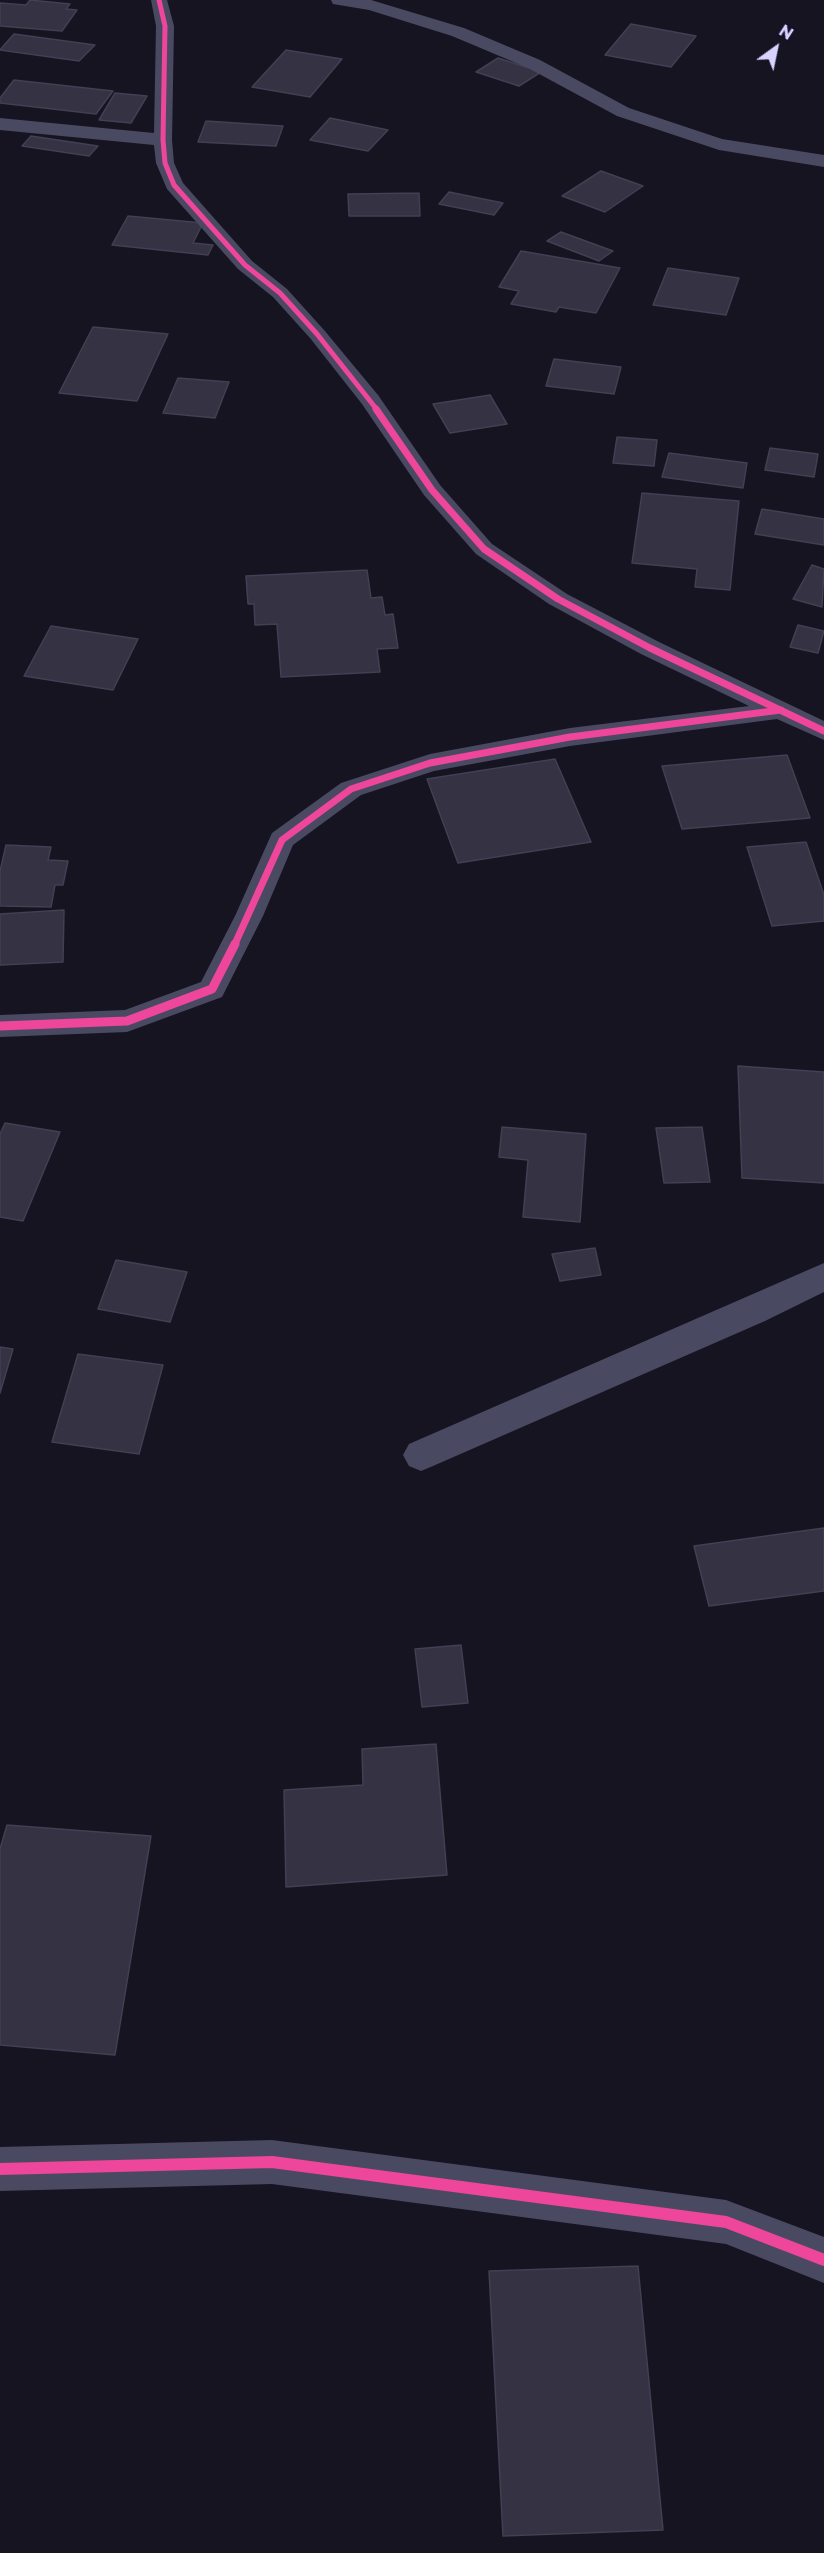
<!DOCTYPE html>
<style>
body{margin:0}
#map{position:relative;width:824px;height:2553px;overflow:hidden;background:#161421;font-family:Montserrat,sans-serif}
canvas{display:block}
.north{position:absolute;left:746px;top:18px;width:60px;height:60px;-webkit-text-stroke:4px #130f26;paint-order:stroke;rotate:33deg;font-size:16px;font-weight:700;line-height:24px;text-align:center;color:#d9d4ff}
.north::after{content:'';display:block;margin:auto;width:21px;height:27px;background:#d9d4ff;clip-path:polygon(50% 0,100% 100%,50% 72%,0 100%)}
</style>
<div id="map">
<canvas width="824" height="2553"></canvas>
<div class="north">N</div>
</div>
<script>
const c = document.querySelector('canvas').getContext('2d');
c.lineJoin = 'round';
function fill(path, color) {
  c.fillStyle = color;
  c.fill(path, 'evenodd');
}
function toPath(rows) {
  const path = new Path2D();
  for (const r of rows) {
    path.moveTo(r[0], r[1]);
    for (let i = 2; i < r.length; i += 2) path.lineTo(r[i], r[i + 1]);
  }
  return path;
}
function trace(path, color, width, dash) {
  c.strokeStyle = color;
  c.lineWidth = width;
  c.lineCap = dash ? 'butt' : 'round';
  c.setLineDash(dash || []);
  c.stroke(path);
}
const building = toPath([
 [30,0,70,4,66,9,77,10,62,31,0,26,0,3,26,5,30,0],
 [631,24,696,36,671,67,605,55,631,24],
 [14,34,95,45,79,61,0,50,14,34],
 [286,50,342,59,310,97,252,87,286,50],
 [498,58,541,72,519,86,476,72,498,58],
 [14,80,113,91,96,114,0,103,0,98,14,80],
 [115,93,147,96,131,123,99,120,115,93],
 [330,118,388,130,368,151,310,140,330,118],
 [206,121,283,126,276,146,198,142,206,121],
 [31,136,98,146,89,156,22,146,31,136],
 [601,171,643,186,605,212,562,196,601,171],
 [449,192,503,203,494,215,439,204,449,192],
 [419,193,420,216,349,216,348,194,419,193],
 [128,216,203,223,193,243,213,245,208,255,112,245,128,216],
 [561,232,613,251,599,261,547,241,561,232],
 [521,251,620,268,596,313,559,307,556,312,511,304,519,291,499,287,521,251],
 [668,268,739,278,726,315,653,305,668,268],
 [93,327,168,334,137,401,59,393,93,327],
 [554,359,621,367,614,394,546,386,554,359],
 [178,378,229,382,215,418,163,413,178,378],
 [490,395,507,424,450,433,433,404,490,395],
 [617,437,657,440,654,466,613,463,617,437],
 [770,448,818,454,814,477,765,470,770,448],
 [669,453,747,463,743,488,662,477,669,453],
 [642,493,739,501,730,590,695,587,697,569,632,563,642,493],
 [762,509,824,519,824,545,755,534,762,509],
 [812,565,824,569,822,607,793,599,812,565],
 [367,570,371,598,382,597,385,615,393,614,398,648,377,649,380,672,281,677,277,624,255,625,254,604,248,604,246,576,367,570],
 [798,625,824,631,818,653,790,647,798,625],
 [51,626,138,639,113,690,24,676,51,626],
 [787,755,810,818,682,829,662,766,787,755],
 [555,759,591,842,458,863,427,779,555,759],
 [806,842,824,895,824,921,772,926,747,847,806,842],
 [6,845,51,847,48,860,68,861,63,885,55,885,51,907,0,906,0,871,6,845],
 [64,910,63,962,0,965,0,914,64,910],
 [738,1066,824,1072,824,1183,742,1178,738,1066],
 [5,1123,60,1132,23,1221,0,1217,0,1134,5,1123],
 [502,1127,586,1134,580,1222,523,1217,528,1160,499,1157,502,1127],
 [702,1127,710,1182,664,1183,656,1128,702,1127],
 [595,1248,601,1275,560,1281,552,1254,595,1248],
 [116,1260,187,1272,170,1322,98,1309,116,1260],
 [0,1347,13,1349,0,1393,0,1347],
 [78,1354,163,1365,139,1454,52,1442,78,1354],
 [824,1528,824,1591,709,1606,694,1546,824,1528],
 [461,1645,468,1703,422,1707,415,1649,461,1645],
 [436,1744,447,1875,286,1887,284,1790,363,1785,362,1749,436,1744],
 [7,1825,151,1836,115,2055,0,2045,0,1849,7,1825],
 [638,2266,663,2530,503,2536,489,2271,638,2266]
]);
fill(building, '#343243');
trace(building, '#433f54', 1.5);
fill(toPath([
 [151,0,167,0,174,26,172,140,174,163,183,183,252,261,287,289,324,330,378,395,440,485,492,544,567,594,659,642,824,721,824,740,777,719,570,746,434,771,361,795,293,845,263,916,222,997,127,1032,0,1037,0,1015,125,1010,201,982,235,916,272,833,341,783,430,754,570,728,749,706,641,654,549,604,476,554,424,495,362,404,310,338,273,297,238,269,167,189,156,163,154,145,0,130,0,118,154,133,156,26,151,0],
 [331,0,371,0,464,28,540,60,629,108,722,139,824,155,824,167,719,150,617,116,528,68,452,36,369,10,333,4,331,0],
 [824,1263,824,1292,765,1321,433,1466,421,1471,409,1466,403,1455,409,1444,824,1263],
 [272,2140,726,2200,824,2237,824,2283,726,2244,272,2184,0,2191,0,2147,272,2140]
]), '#4a4962');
trace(toPath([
 [159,0,165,26,163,140,165,163,174,185,245,265,280,293,317,334,378,411]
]), '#ed469a', 5);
trace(toPath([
 [376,409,432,490,484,549,558,599,650,648,824,731],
 [234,946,282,840,351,789,430,763,570,737,781,710]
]), '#ed469a', 7);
trace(toPath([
 [0,1026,127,1021,212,989,235,944]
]), '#ed469a', 9);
trace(toPath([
 [0,2169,272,2162,726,2222,824,2260]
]), '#ed469a', 12);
</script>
